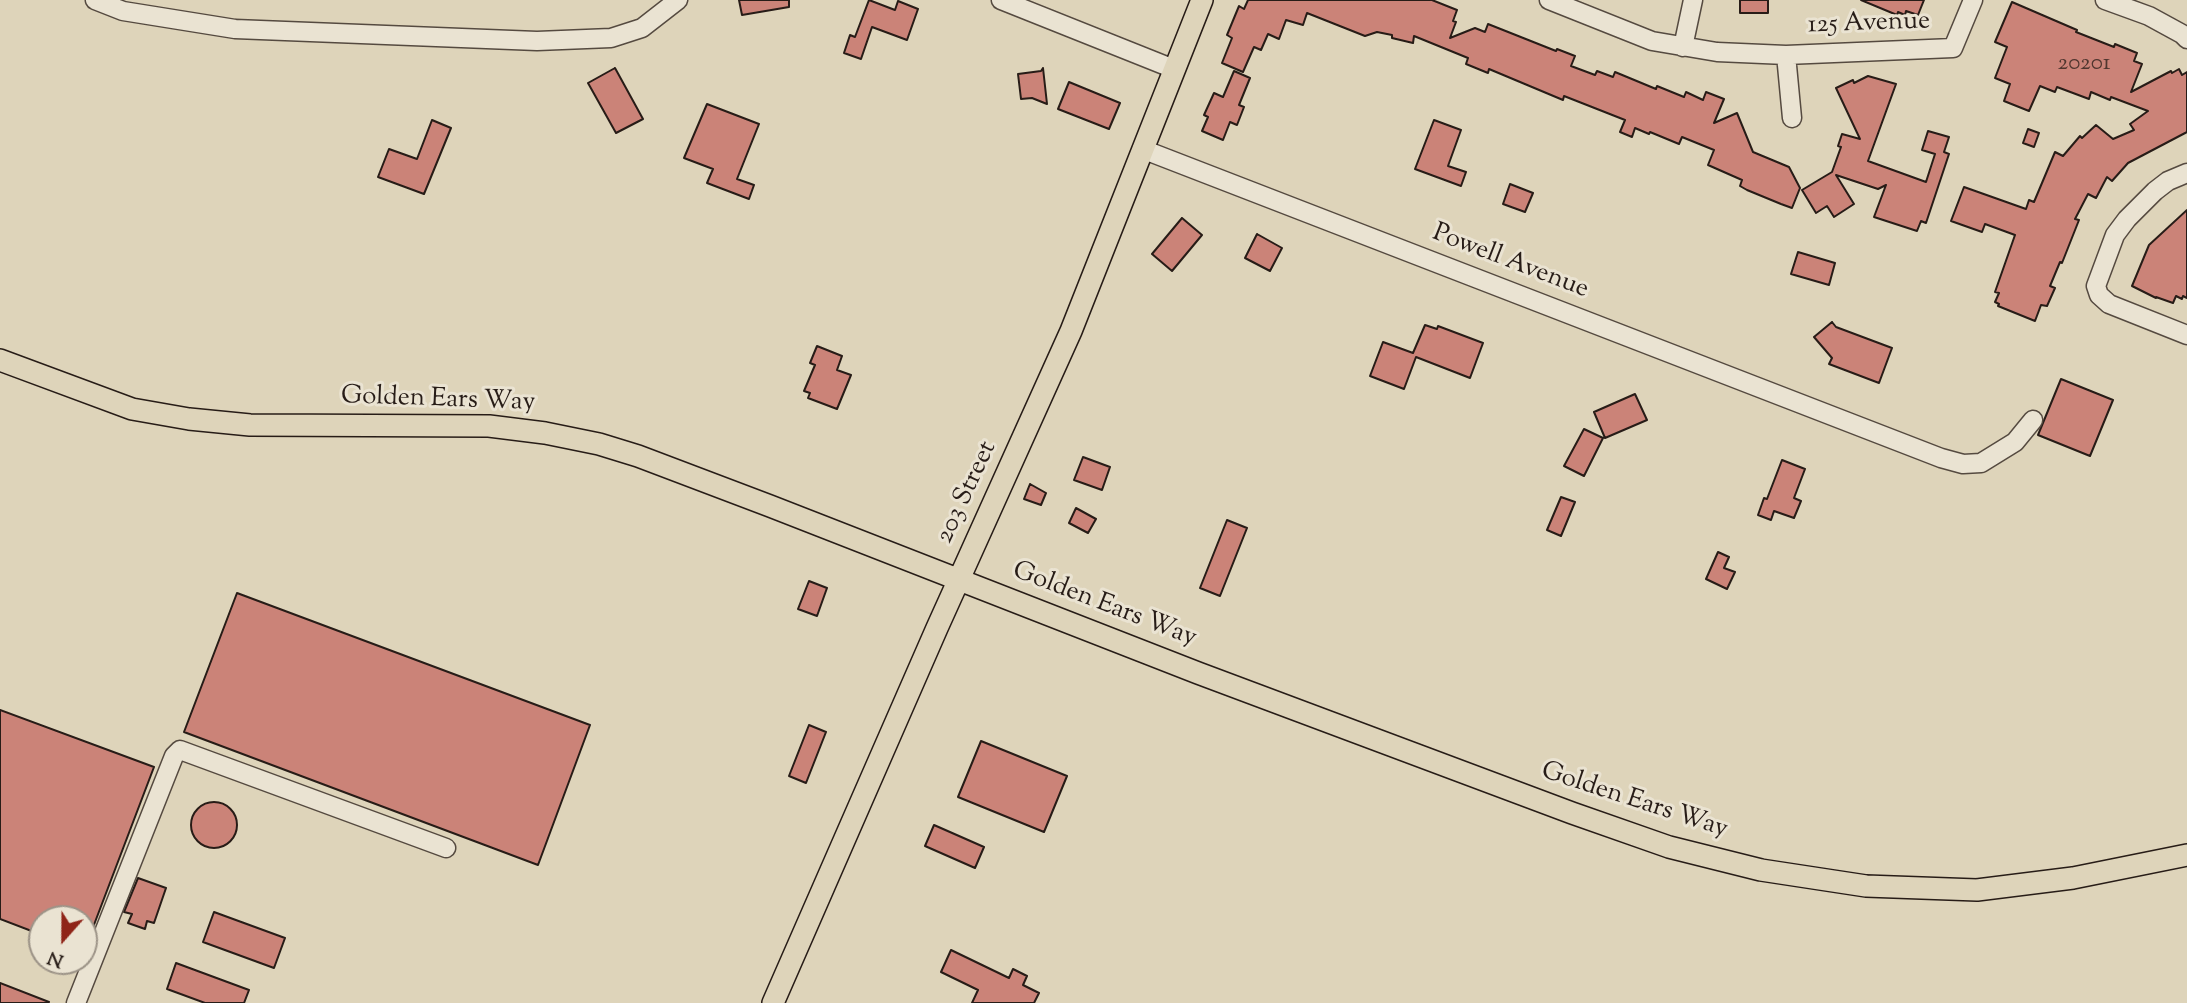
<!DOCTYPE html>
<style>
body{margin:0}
#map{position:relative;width:2187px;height:1003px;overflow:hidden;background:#ded4ba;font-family:"Sorts Mill Goudy",serif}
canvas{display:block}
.north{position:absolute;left:28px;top:905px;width:70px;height:70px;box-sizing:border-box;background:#eae3d2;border:2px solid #9c9387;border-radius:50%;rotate:201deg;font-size:19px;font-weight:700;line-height:28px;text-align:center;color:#271c17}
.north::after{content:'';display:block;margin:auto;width:24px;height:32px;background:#8f2418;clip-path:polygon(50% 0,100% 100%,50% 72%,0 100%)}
</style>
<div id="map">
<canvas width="2187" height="1003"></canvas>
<div class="north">N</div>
</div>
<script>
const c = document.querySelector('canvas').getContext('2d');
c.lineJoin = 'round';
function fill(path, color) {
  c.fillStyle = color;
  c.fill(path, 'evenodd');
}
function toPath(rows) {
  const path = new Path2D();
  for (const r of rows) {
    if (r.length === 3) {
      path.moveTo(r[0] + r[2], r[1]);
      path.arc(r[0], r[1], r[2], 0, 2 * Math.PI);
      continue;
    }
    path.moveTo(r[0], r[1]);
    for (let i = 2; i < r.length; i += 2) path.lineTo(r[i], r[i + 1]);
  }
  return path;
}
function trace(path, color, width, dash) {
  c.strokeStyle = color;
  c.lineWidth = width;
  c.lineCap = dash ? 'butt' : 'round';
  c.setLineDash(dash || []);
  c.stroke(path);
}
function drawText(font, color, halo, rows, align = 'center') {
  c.font = font + ' "Sorts Mill Goudy",serif';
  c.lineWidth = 6;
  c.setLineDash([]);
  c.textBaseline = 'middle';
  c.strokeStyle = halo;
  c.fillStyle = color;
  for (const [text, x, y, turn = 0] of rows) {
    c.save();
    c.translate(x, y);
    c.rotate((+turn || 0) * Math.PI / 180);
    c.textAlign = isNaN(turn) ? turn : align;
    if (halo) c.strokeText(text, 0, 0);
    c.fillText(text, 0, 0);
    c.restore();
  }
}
const building = toPath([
 [739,0,789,0,789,7,742,15,739,0],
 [869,0,895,10,898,1,918,9,907,40,872,27,861,59,844,53,850,35,855,37,869,0],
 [1248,0,1432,0,1457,10,1453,21,1456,22,1450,38,1475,28,1485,32,1488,24,1556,51,1557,49,1575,56,1571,66,1595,75,1597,71,1613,77,1615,72,1656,89,1657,86,1684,97,1686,92,1703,100,1706,92,1724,99,1714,123,1737,113,1753,152,1789,167,1800,188,1792,208,1781,204,1747,190,1740,186,1742,180,1708,165,1714,150,1682,137,1679,144,1650,132,1649,134,1635,128,1632,137,1620,132,1625,120,1564,96,1563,100,1489,69,1488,73,1466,64,1468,58,1414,36,1413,43,1392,38,1392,35,1377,32,1365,36,1307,13,1303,25,1286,20,1279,39,1268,34,1261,50,1254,47,1243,72,1222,63,1232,38,1227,35,1239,6,1244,9,1248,0],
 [1740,0,1768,0,1768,13,1740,13,1740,0],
 [1861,0,1924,0,1918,15,1906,11,1905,15,1898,12,1897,15,1861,0],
 [2012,2,2077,30,2076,32,2114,47,2115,44,2137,53,2134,61,2142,64,2131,92,2171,71,2172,73,2179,69,2182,75,2187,72,2187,132,2128,163,2112,181,2107,177,2096,198,2088,194,2075,219,2079,220,2062,263,2060,262,2050,286,2055,288,2047,306,2041,305,2035,321,1998,306,1999,304,1995,302,1999,293,1995,292,2015,235,1985,224,1982,232,1951,221,1964,187,2026,209,2029,200,2034,202,2055,152,2063,156,2080,136,2082,138,2096,125,2113,139,2134,130,2130,124,2148,111,2111,97,2110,100,2091,92,2089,99,2057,87,2055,92,2040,86,2029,111,2004,101,2010,84,1995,78,2007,47,1995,42,2012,2],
 [615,68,643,119,616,133,588,83,615,68],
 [1043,68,1047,104,1032,98,1021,99,1018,74,1041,71,1043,68],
 [1234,71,1250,78,1239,105,1244,107,1237,125,1230,122,1223,140,1202,131,1208,117,1204,115,1214,93,1223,97,1234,71],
 [1868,76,1896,84,1868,161,1926,182,1935,154,1922,150,1928,131,1949,137,1944,152,1949,154,1926,223,1921,221,1917,231,1874,217,1886,185,1878,189,1836,175,1854,204,1834,217,1827,206,1816,213,1802,190,1832,172,1841,147,1838,146,1842,134,1860,139,1836,88,1853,80,1854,83,1868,76],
 [1069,82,1120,103,1109,129,1058,109,1069,82],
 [707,104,759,124,737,179,754,185,749,199,707,183,713,169,684,158,707,104],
 [432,120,451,128,424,194,378,177,389,149,417,159,432,120],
 [1434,120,1461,130,1448,166,1466,172,1461,186,1415,169,1434,120],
 [2028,129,2039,133,2034,147,2023,143,2028,129],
 [1510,184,1533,193,1525,212,1503,204,1510,184],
 [2187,210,2187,298,2183,296,2182,299,2176,296,2173,303,2156,297,2156,298,2132,286,2149,245,2187,210],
 [1182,218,1202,235,1172,271,1152,254,1182,218],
 [1257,234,1282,248,1270,271,1245,258,1257,234],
 [1798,252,1835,263,1829,285,1791,274,1798,252],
 [1832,322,1836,327,1892,348,1879,383,1829,364,1832,358,1814,337,1832,322],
 [1425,325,1437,329,1438,326,1483,343,1470,378,1416,357,1404,389,1370,376,1383,342,1413,353,1425,325],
 [817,346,842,356,837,370,851,375,837,409,808,398,810,393,804,391,815,365,810,363,817,346],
 [2061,379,2113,400,2090,456,2038,435,2061,379],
 [1635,394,1647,420,1605,438,1594,412,1635,394],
 [1584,429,1603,438,1584,476,1564,466,1584,429],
 [1083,457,1110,467,1102,490,1074,480,1083,457],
 [1782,460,1805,469,1794,498,1801,501,1794,518,1774,511,1771,520,1758,515,1764,498,1767,499,1782,460],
 [1030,484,1046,493,1041,505,1024,499,1030,484],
 [1561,497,1575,502,1561,536,1547,530,1561,497],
 [1076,508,1096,519,1088,533,1069,523,1076,508],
 [1227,520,1247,528,1220,596,1200,588,1227,520],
 [1718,552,1729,557,1724,568,1735,572,1727,589,1706,579,1718,552],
 [809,581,827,588,817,616,798,609,809,581],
 [237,593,590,725,538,865,184,732,237,593],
 [0,710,154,767,84,951,84,919,42,919,42,935,0,919,0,710],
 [809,725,826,732,806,783,789,776,809,725],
 [981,741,1067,776,1044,832,958,797,981,741],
 [214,825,23],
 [934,825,984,847,975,868,925,846,934,825],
 [138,878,166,888,154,923,147,921,145,929,128,923,132,914,124,912,138,878],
 [214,912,285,938,274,968,203,942,214,912],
 [951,950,1009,978,1013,969,1027,976,1023,985,1039,993,1034,1003,972,1003,978,990,941,972,951,950],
 [176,963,249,990,244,1003,205,1003,167,989,176,963],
 [0,983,49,1002,48,1003,0,1003,0,983]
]);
fill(building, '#cb8378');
trace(building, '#271c17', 2);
const minor = toPath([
 [95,0,123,11,235,29,537,41,611,38,642,28,678,0],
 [1001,0,1174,69],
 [1549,0,1652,41,1717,52,1786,55,1953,48,1973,0],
 [2105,0,2149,16,2182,34,2187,39],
 [1683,47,1693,0],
 [1786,55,1792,118],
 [1142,149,1941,458,1963,464,1981,463,2015,442,2033,420],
 [2187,173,2168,181,2155,191,2127,219,2115,235,2096,286,2099,295,2109,304,2187,335],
 [76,1003,174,756,180,750,446,848]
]);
const major = toPath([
 [0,360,132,409,189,419,250,425,489,426,545,433,599,444,638,456,770,506,1198,673,1572,813,1669,847,1761,870,1866,886,1977,890,2073,878,2187,855],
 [773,1003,937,628,1071,331,1202,0]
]);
trace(minor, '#554a40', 21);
trace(major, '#271c17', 24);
trace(minor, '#eae3d2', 18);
trace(major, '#ded4ba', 21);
drawText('23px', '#50362f', null, [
 ["20201",2084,65]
]);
drawText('26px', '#271c17', '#eae3d2', [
 ["125 Avenue",1869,25,-2],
 ["Powell Avenue",1510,263,21],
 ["Golden Ears Way",438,401,2],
 ["203 Street",968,493,-65],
 ["Golden Ears Way",1104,606,21],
 ["Golden Ears Way",1634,802,18]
]);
</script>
